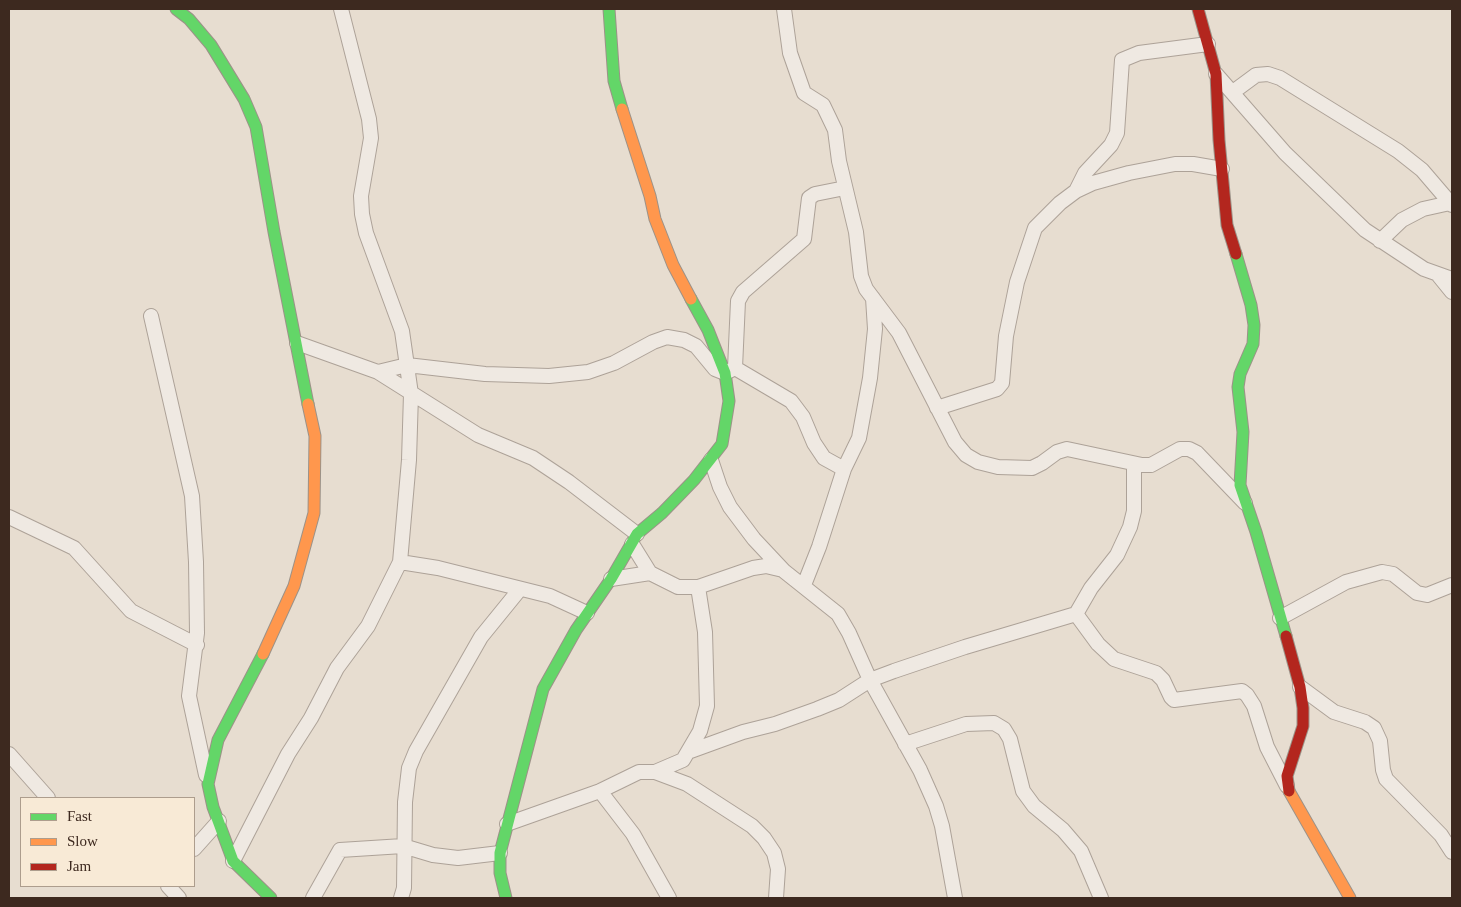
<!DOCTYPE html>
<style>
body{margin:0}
#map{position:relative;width:1461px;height:907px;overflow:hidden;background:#e7ddd0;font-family:"Times New Roman",serif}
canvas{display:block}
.frame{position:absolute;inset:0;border:10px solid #3d291f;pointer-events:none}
.legend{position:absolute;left:20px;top:797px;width:175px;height:90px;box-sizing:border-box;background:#f8ead6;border:1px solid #ad9d8d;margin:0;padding:6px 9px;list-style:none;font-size:15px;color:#3d291f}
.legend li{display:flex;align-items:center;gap:10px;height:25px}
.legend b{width:25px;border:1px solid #ad9d8d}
</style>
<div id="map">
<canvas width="1461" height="907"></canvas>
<div class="frame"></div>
<ul class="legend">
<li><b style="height:6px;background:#63d668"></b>Fast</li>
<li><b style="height:6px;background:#ff974d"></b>Slow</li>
<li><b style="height:6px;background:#b3261e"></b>Jam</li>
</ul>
</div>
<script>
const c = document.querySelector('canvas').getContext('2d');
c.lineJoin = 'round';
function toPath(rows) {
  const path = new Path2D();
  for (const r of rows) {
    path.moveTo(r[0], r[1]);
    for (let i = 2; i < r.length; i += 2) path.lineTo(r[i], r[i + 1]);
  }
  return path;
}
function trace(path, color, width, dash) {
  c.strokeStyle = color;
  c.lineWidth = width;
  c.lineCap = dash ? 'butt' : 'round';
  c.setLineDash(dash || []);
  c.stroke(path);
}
const street = toPath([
 [784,9,790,53,804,93,823,105,835,130,839,161,856,232,861,276,866,289,899,333,955,442,966,455,978,462,998,467,1032,468,1042,463,1057,452,1067,449,1142,465,1151,465,1180,449,1189,449,1197,453,1245,503],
 [1216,74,1285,153,1365,230,1424,269,1452,279],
 [1233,92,1256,75,1268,74,1280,78,1398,151,1422,170,1452,205],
 [1076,191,1085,173,1111,145,1117,133,1122,60,1139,53,1208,44],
 [1380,241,1402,220,1423,209,1450,203],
 [1439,276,1452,292],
 [151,316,192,496,196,562,197,633,189,696,206,775],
 [297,343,378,372,478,435,533,458,569,482,637,534],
 [735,368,738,301,743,292,804,239,809,198,815,194,845,188],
 [735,368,791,401,803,417,814,443,824,458,844,469],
 [378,372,407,365,485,374,549,376,588,372,614,363,653,342,667,337,684,340,696,346,715,369,725,373,735,368],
 [937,408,997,389,1002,383,1006,336,1017,282,1035,228,1060,203,1076,191,1093,183,1129,173,1175,164,1193,164,1222,169],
 [711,460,720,487,730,507,754,539,784,571,838,614,849,633,870,680,920,770,936,806,942,826,955,898],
 [9,517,74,548,131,611,197,645],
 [632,544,650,573],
 [400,562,438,568,550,596,587,613],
 [611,579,650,573,678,587,698,587,753,568,766,566,783,570],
 [804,585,819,547,844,469,859,438,870,378,875,329,873,298],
 [1076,614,1098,644,1114,659,1156,673,1163,680,1171,697,1174,700,1242,691,1247,695,1254,706,1267,747,1287,786],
 [1280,618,1346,582,1382,572,1393,574,1417,593,1427,595,1452,585],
 [1300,687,1334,712,1365,722,1374,728,1380,741,1383,770,1386,779,1441,835,1452,852],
 [905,744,966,724,994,723,1004,729,1010,739,1023,791,1034,806,1063,830,1081,851,1101,898],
 [688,752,743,732,775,724,817,709,839,700,870,680,894,671,965,647,1076,614,1091,588,1117,555,1130,527,1134,511,1134,465],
 [9,754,48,798],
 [655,772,683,760,700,731,707,706,705,632,698,587],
 [600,791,633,834,669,898],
 [507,824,600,791,639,772,655,772,687,784,752,826,764,838,774,853,778,869,776,898],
 [194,849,219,821],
 [233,861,288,754,311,718,337,668,368,626,400,562,409,460,411,394,402,331,366,233,362,214,361,196,371,138,369,119,341,9],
 [168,886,179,898],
 [313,898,340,850,403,846,433,855,458,858,500,853],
 [401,898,404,888,405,802,409,768,416,751,481,637,520,589]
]);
const fast = toPath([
 [176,9,189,19,211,45,244,99,256,127,274,232,308,404],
 [609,9,614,81,622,109],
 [1236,254,1251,305,1254,325,1253,344,1240,374,1238,387,1243,432,1240,485,1256,532,1286,636],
 [263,654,218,740,208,784,213,807,233,861,271,898],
 [506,898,500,873,500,853,543,689,576,630,611,579,637,534,662,513,694,480,722,444,729,401,725,373,708,330,691,299]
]);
const slow = toPath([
 [622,109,650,196,655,219,673,265,691,299],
 [263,654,294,586,314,513,315,436,308,404],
 [1289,791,1350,898]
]);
const jam = toPath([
 [1198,9,1216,74,1219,140,1227,225,1236,254],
 [1286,636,1300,687,1303,708,1303,726,1287,776,1289,791]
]);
trace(street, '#ada298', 16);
trace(fast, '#9c9288', 13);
trace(slow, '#9c9288', 13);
trace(jam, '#9c9288', 13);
trace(street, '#efe9e2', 14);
trace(fast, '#63d668', 11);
trace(slow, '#ff974d', 11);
trace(jam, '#b3261e', 11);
</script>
